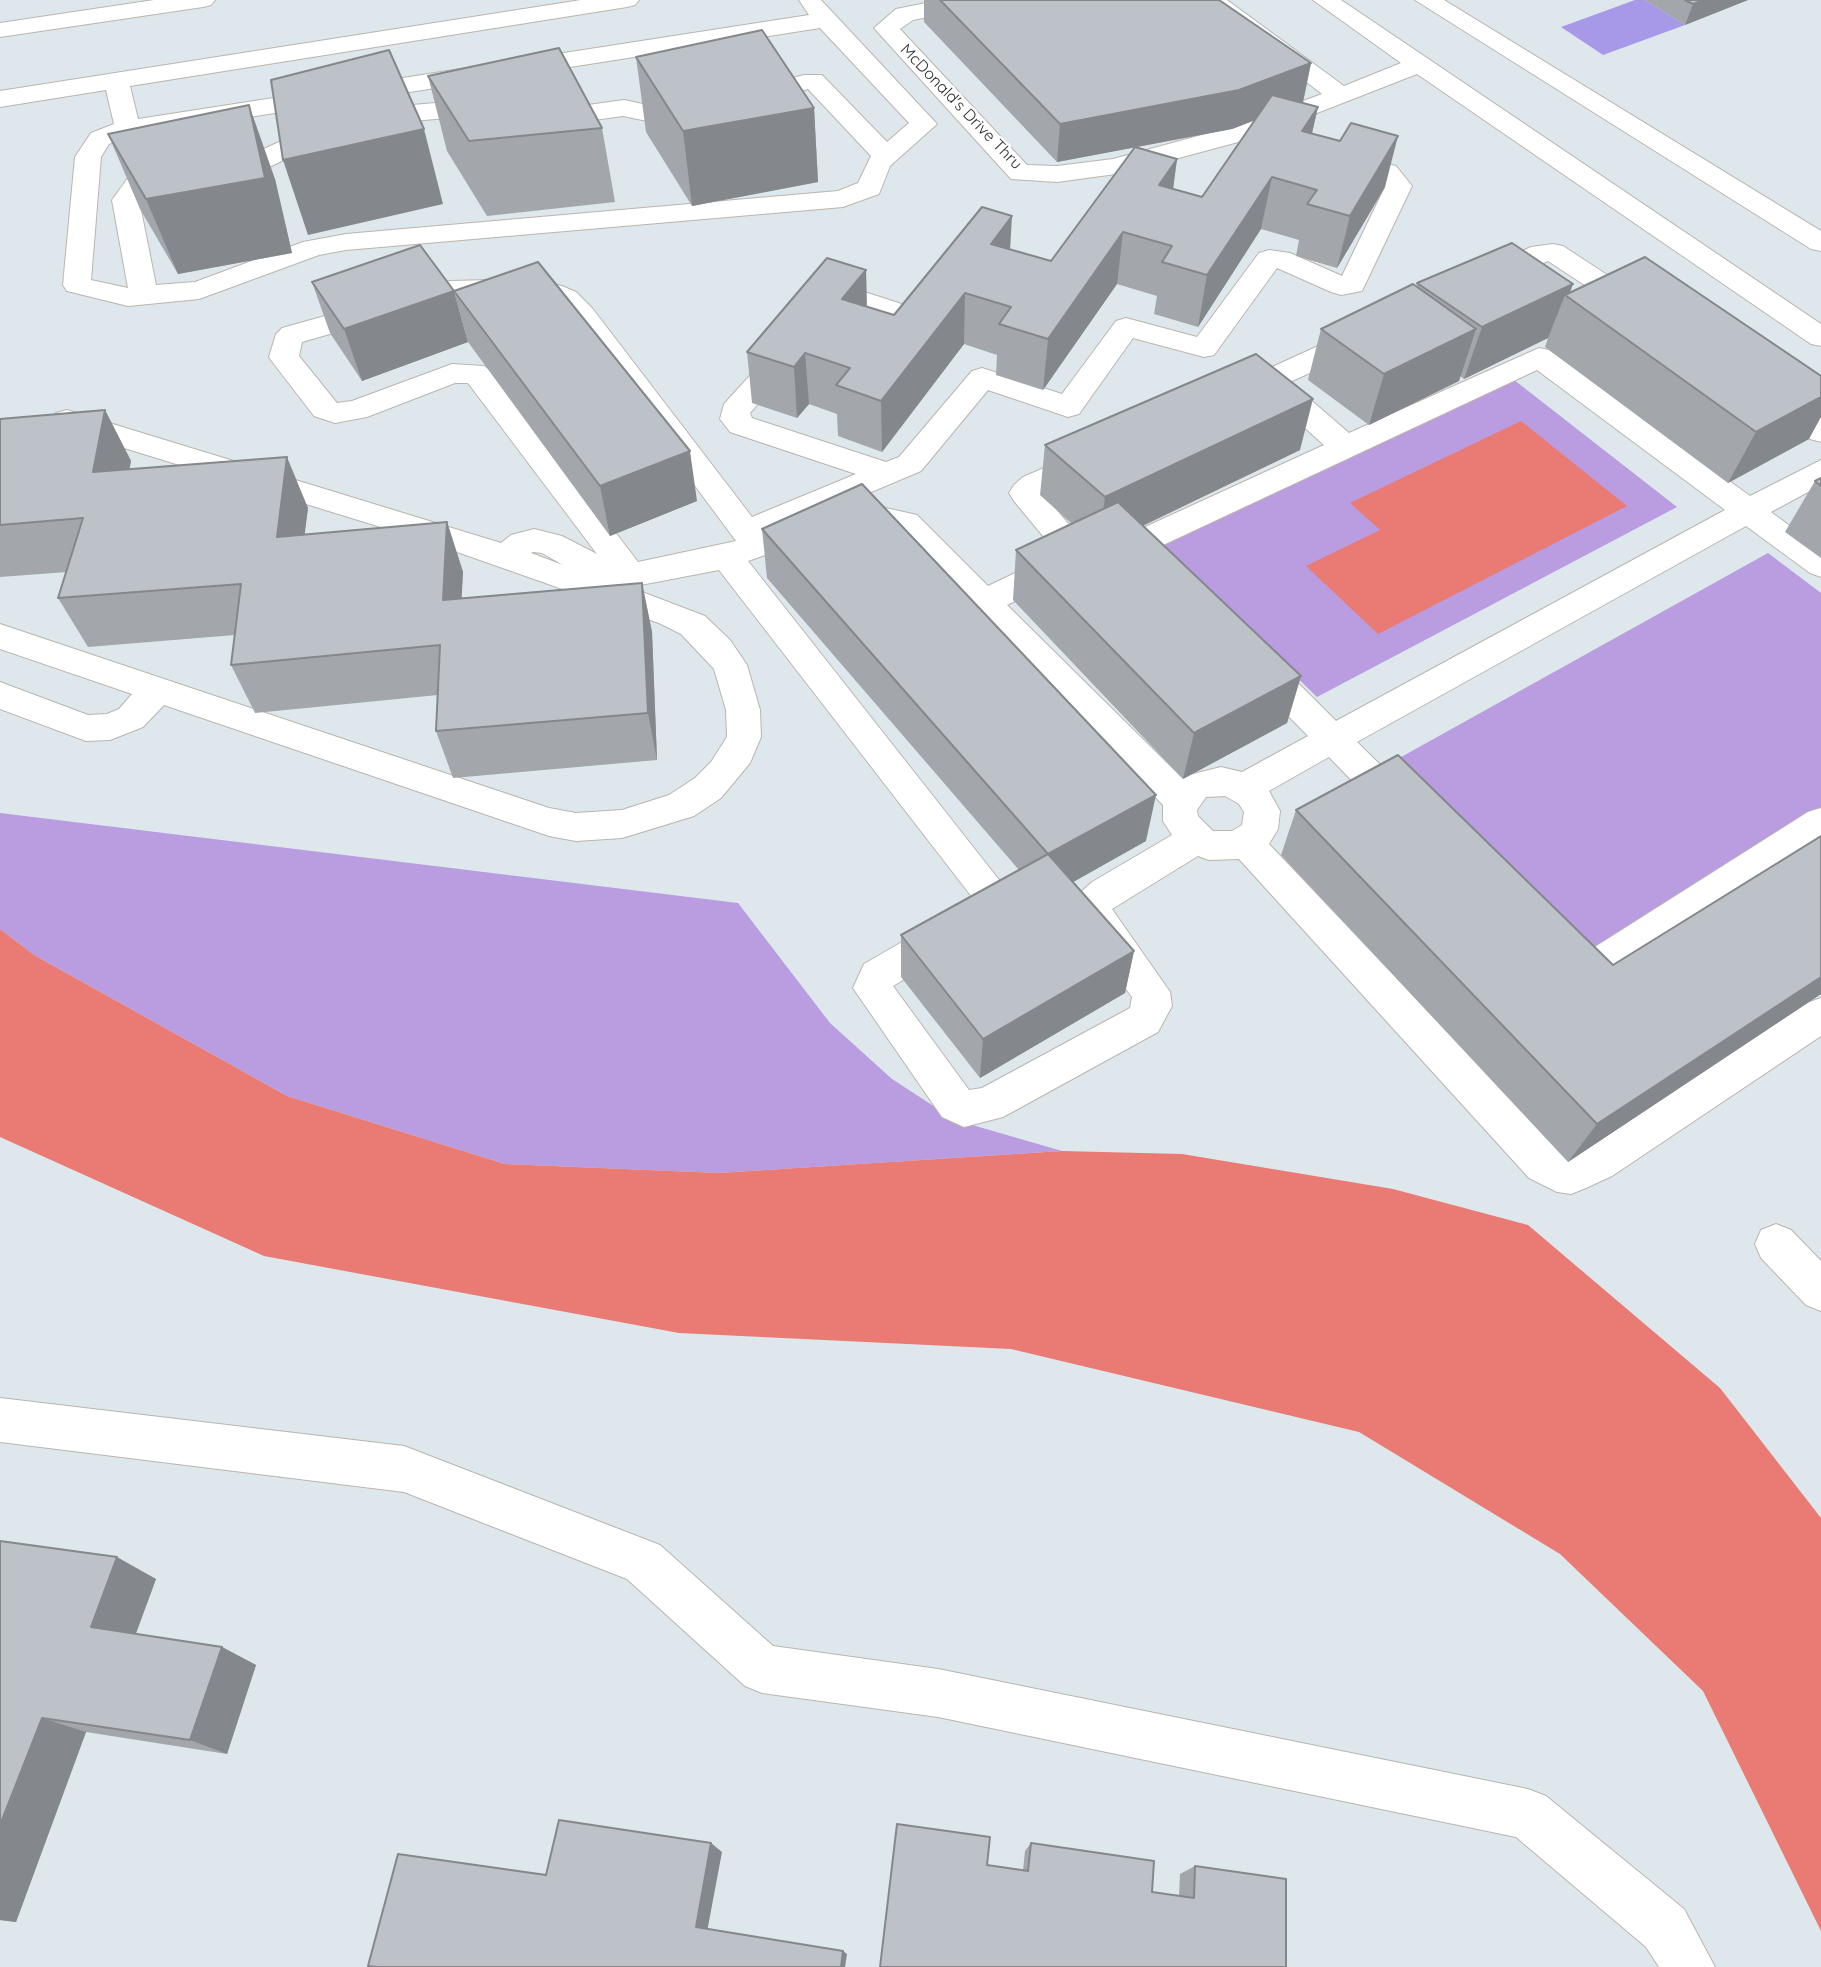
<!DOCTYPE html>
<style>
body{margin:0}
canvas{display:block;background:#dde7ec}
</style>
<canvas width="1821" height="1967"></canvas>
<script>
const c = document.querySelector('canvas').getContext('2d');
c.lineJoin = 'round';
function fill(path, color) {
  c.fillStyle = color;
  c.fill(path, 'evenodd');
}
function toPath(rows) {
  const path = new Path2D();
  for (const r of rows) {
    path.moveTo(r[0], r[1]);
    for (let i = 2; i < r.length; i += 2) path.lineTo(r[i], r[i + 1]);
  }
  return path;
}
function trace(path, color, width, dash) {
  c.strokeStyle = color;
  c.lineWidth = width;
  c.lineCap = dash ? 'butt' : 'round';
  c.setLineDash(dash || []);
  c.stroke(path);
}
function drawText(font, color, halo, rows, align = 'center') {
  c.font = font + ' Quicksand,sans-serif';
  c.lineWidth = 5;
  c.setLineDash([]);
  c.textBaseline = 'middle';
  c.strokeStyle = halo;
  c.fillStyle = color;
  for (const [text, x, y, turn = 0] of rows) {
    c.save();
    c.translate(x, y);
    c.rotate((+turn || 0) * Math.PI / 180);
    c.textAlign = isNaN(turn) ? turn : align;
    if (halo) c.strokeText(text, 0, 0);
    c.fillText(text, 0, 0);
    c.restore();
  }
}
fill(toPath([
 [1509,376,1677,507,1317,697,1159,543],
 [1768,553,1821,593,1821,810,1575,965,1376,771],
 [0,813,738,903,830,1023,892,1079,955,1120,1062,1151,719,1173,505,1164,287,1096,34,955,0,929]
]), '#ba9ce1');
fill(toPath([
 [1635,0,1645,0,1685,25,1603,55,1561,27]
]), '#a898e8');
fill(toPath([
 [1521,421,1627,506,1378,634,1306,566,1380,530,1350,503],
 [0,929,34,955,287,1096,505,1164,719,1173,1062,1151,1182,1154,1393,1189,1528,1225,1720,1388,1821,1518,1821,1931,1703,1691,1560,1554,1359,1432,1011,1349,679,1333,264,1256,0,1137]
]), '#ea7a74');
const minor = toPath([
 [154,0,215,0,211,5,203,7,0,37,0,23,154,0],
 [581,0,639,0,635,5,627,7,130,86,138,119,809,15,799,0,821,0,937,124,890,166,879,194,843,207,346,250,319,255,199,299,128,306,67,291,63,285,75,157,91,133,114,124,106,90,0,107,0,91,581,0],
 [820,28,909,123,887,142,822,75,804,75,740,92,736,97,740,102,749,105,808,89,871,156,858,183,838,191,346,234,303,242,195,282,156,285,139,200,146,190,269,167,336,136,379,124,458,117,488,126,497,123,501,118,497,113,459,101,377,108,318,124,253,154,128,178,112,200,128,288,91,280,101,157,109,144,134,135,820,28],
 [941,0,992,0,988,5,913,20,900,29,1027,165,1057,166,1113,159,1235,126,1322,94,1200,0,1227,0,1344,86,1401,63,1313,0,1341,0,1821,324,1821,346,1811,344,1417,74,1253,138,1123,173,1057,182,1011,179,874,28,896,9,941,0],
 [1415,0,1444,0,1821,231,1821,251,1811,249,1415,0],
 [624,100,671,110,694,104,703,107,707,112,703,117,671,126,623,116,544,127,535,124,531,119,535,114,544,111,624,100],
 [1338,152,1396,166,1412,186,1362,291,1341,295,1331,292,1277,268,1214,355,1204,357,1133,338,1079,414,1068,417,988,390,921,471,767,536,773,546,768,554,748,561,1007,890,1011,901,999,923,893,986,969,1090,982,1088,1130,1008,1132,997,1080,927,1074,916,1075,903,1081,892,1092,882,1172,835,1163,821,1163,805,896,532,868,526,845,529,834,526,829,518,834,510,868,504,917,515,988,586,1057,553,1014,501,1009,493,1014,485,1023,477,1079,453,1090,450,1101,453,1105,460,1101,467,1043,494,1089,548,1094,556,1089,564,1007,605,1181,777,1221,767,1242,772,1308,736,1245,672,1240,663,1245,654,1257,650,1269,654,1336,721,1725,510,1537,370,1161,546,1182,571,1177,579,1166,583,1155,579,1125,546,1132,533,1324,445,1266,393,1235,406,1224,403,1220,396,1224,389,1351,331,1361,329,1371,331,1376,338,1371,345,1290,382,1349,433,1539,348,1549,350,1750,496,1821,460,1821,485,1771,512,1821,549,1821,577,1810,573,1746,526,1357,742,1415,799,1420,809,1415,819,1402,823,1389,819,1329,757,1269,791,1280,811,1278,829,1269,844,1564,1155,1582,1150,1807,1003,1821,998,1821,1036,1612,1176,1586,1188,1571,1194,1557,1192,1529,1178,1239,859,1209,860,1198,856,1112,909,1170,992,1172,1006,1158,1032,1003,1117,964,1127,942,1117,853,988,864,964,973,901,972,897,719,570,630,587,621,584,705,616,730,640,747,665,760,710,761,737,750,763,721,798,694,816,622,838,576,841,549,836,164,705,143,727,110,740,86,741,0,709,0,682,88,715,107,714,119,709,132,694,0,649,0,624,549,808,576,813,622,810,669,795,695,778,711,762,727,737,726,710,714,669,681,634,659,623,423,540,56,427,52,420,56,413,67,410,501,543,511,535,534,529,562,536,597,554,468,383,455,383,367,417,335,423,314,416,274,364,269,357,276,334,282,328,450,281,532,279,562,286,576,292,592,308,752,517,856,474,730,432,720,419,724,404,827,291,849,287,914,308,928,292,938,289,948,292,952,298,933,321,915,327,845,305,750,413,752,418,886,462,899,457,972,371,982,368,1062,394,1116,321,1126,318,1197,337,1259,253,1269,250,1290,253,1342,276,1385,187,1378,178,1329,166,1325,160,1329,154,1338,152],
 [532,297,556,304,572,320,736,541,638,562,495,374,484,366,452,364,352,401,337,403,299,356,302,342,451,299,532,297],
 [533,552,542,553,563,565,531,553,533,552],
 [1225,796,1239,804,1244,812,1242,825,1232,831,1213,831,1198,816,1197,810,1206,797,1225,796],
 [1553,244,1563,246,1650,303,1654,309,1650,315,1640,318,1630,315,1548,261,1485,288,1475,285,1471,279,1475,273,1531,247,1553,244],
 [1771,388,1782,391,1821,418,1821,442,1810,439,1760,405,1756,398,1760,391,1771,388],
 [1821,808,1821,840,1595,987,1576,993,1549,982,1544,971,1549,960,1563,955,1576,959,1808,812,1821,808],
 [1776,1224,1791,1230,1821,1261,1821,1311,1806,1305,1761,1258,1755,1244,1761,1230,1776,1224],
 [0,1398,404,1446,660,1545,773,1646,938,1669,1528,1789,1546,1796,1684,1909,1715,1967,1659,1967,1646,1947,1516,1837,938,1717,762,1693,745,1686,627,1579,404,1492,0,1442,0,1398]
]);
trace(minor, '#bbb5ad', 2);
fill(minor, '#fff');
fill(toPath([
 [924,0,1219,0,1311,63,1303,102,1301,102,1318,107,1312,133,1385,187,1337,268,1296,256,1299,240,1261,229,1198,327,1154,314,1157,296,1117,284,1043,390,996,375,997,355,964,344,882,452,838,436,837,414,809,404,797,418,752,403,747,352,866,270,867,307,894,315,1010,250,1051,261,1177,159,1173,189,1202,197,1255,120,1232,129,1057,162,924,22],
 [1645,0,1748,0,1685,25],
 [636,57,814,108,818,182,692,206,646,132],
 [428,76,602,128,615,202,487,216,447,151],
 [108,134,275,179,292,253,178,274,140,209],
 [312,282,468,342,362,381,330,333],
 [1417,283,1570,293,1809,439,1728,483,1545,347,1548,338,1464,379,1460,376,1459,381,1369,425,1308,380,1321,329,1416,287],
 [454,291,697,501,610,536,468,342],
 [105,410,131,461,129,469,308,508,304,535,447,522,463,572,461,599,642,583,652,632,657,760,453,778,436,731,438,695,255,713,231,665,235,635,88,647,58,598,67,572,0,577,0,419],
 [1045,445,1300,450,1143,526,1301,676,1287,723,1183,779,1013,600,1016,550,1072,524,1040,495],
 [1821,478,1821,558,1785,532,1815,481],
 [762,529,1146,841,1073,882,1134,951,1125,993,980,1078,901,977,901,935,1019,870,767,578],
 [1296,810,1613,965,1821,994,1568,1162,1281,855],
 [0,1541,156,1579,136,1634,222,1647,256,1665,227,1754,86,1732,16,1922,0,1920],
 [1031,1843,1152,1892,1179,1896,1180,1874,1195,1866,1286,1967,987,1865,1023,1870,1025,1851]
]), '#a3a7ac');
fill(toPath([
 [1704,0,1748,0,1685,25,1693,4],
 [1311,63,1303,102,1232,129,1057,162,1060,124],
 [249,105,275,179,292,253,178,274,146,199],
 [1318,107,1306,159,1302,131],
 [814,108,818,182,692,206,683,131],
 [424,129,443,204,308,235,283,160],
 [1398,136,1385,187,1337,268,1350,216],
 [1177,159,1170,211,1159,185],
 [1272,177,1261,229,1198,327,1207,275],
 [1012,216,1009,268,991,244],
 [1123,232,1117,284,1043,390,1048,339],
 [866,270,867,322,842,299],
 [1573,284,1568,298,1565,295,1548,338,1464,379,1482,327],
 [454,291,468,342,362,381,344,329],
 [965,293,964,344,882,452,881,401],
 [1476,329,1459,381,1369,425,1384,374],
 [805,353,809,404,797,418,794,367],
 [1821,397,1821,417,1809,439,1728,483,1756,432],
 [1313,399,1300,450,1098,547,1105,497],
 [105,410,131,461,120,522,93,472],
 [690,451,697,501,610,536,600,486],
 [287,457,308,508,298,587,277,537],
 [447,522,463,572,459,649,443,600],
 [642,583,652,632,657,760,648,713],
 [1301,676,1287,723,1183,779,1194,733],
 [1156,795,1146,841,1043,899,1048,854],
 [1134,951,1125,993,980,1078,983,1039],
 [1821,977,1821,994,1568,1162,1597,1124],
 [117,1557,156,1579,131,1646,91,1627],
 [222,1647,256,1665,227,1754,190,1740],
 [42,1718,86,1732,16,1922,0,1920,0,1825],
 [711,1843,722,1852,707,1932,696,1927],
 [843,1951,847,1954,845,1967,841,1967]
]), '#84888c');
const building = toPath([
 [940,0,1219,0,1311,63,1239,90,1060,124,940,0],
 [1685,0,1704,0,1693,4,1685,0],
 [762,30,814,108,683,131,636,57,762,30],
 [559,48,602,128,469,141,428,76,559,48],
 [389,50,424,129,283,160,271,80,389,50],
 [1272,95,1318,107,1302,131,1340,141,1351,123,1398,136,1350,216,1307,204,1317,190,1272,177,1207,275,1162,262,1172,246,1123,232,1048,339,999,324,1011,307,965,293,881,401,836,385,850,368,805,353,794,367,747,352,827,258,866,270,842,299,894,315,982,207,1012,216,991,244,1051,261,1135,147,1177,159,1159,185,1202,197,1272,95],
 [249,105,265,178,146,199,108,134,249,105],
 [1512,243,1573,284,1482,327,1417,283,1512,243],
 [420,245,454,291,344,329,312,282,420,245],
 [1645,257,1821,376,1821,397,1756,432,1565,295,1645,257],
 [538,262,690,451,600,486,454,291,538,262],
 [1413,284,1476,329,1384,374,1321,329,1413,284],
 [1256,354,1313,399,1105,497,1045,445,1256,354],
 [105,410,93,472,287,457,277,537,447,522,443,600,642,583,648,713,436,731,440,645,231,665,241,584,58,598,83,518,0,525,0,419,105,410],
 [1821,478,1821,486,1815,481,1821,478],
 [862,484,1156,795,1048,854,1134,951,983,1039,901,935,1048,854,762,529,862,484],
 [1118,502,1301,676,1194,733,1016,550,1118,502],
 [1398,755,1613,965,1821,836,1821,977,1597,1124,1296,810,1398,755],
 [0,1541,117,1557,91,1627,222,1647,190,1740,42,1718,0,1825,0,1541],
 [559,1820,711,1843,696,1927,843,1951,841,1967,377,1967,368,1966,398,1854,546,1875,559,1820],
 [897,1824,990,1837,987,1865,1028,1871,1031,1843,1154,1861,1152,1892,1194,1898,1195,1866,1286,1879,1286,1967,880,1967,897,1824]
]);
fill(building, '#bdc2c8');
trace(building, '#84888c', 2);
drawText('16px', '#2b2b2b', '#fff', [
 ["McDonald's Drive Thru",961,107,46]
]);
</script>
